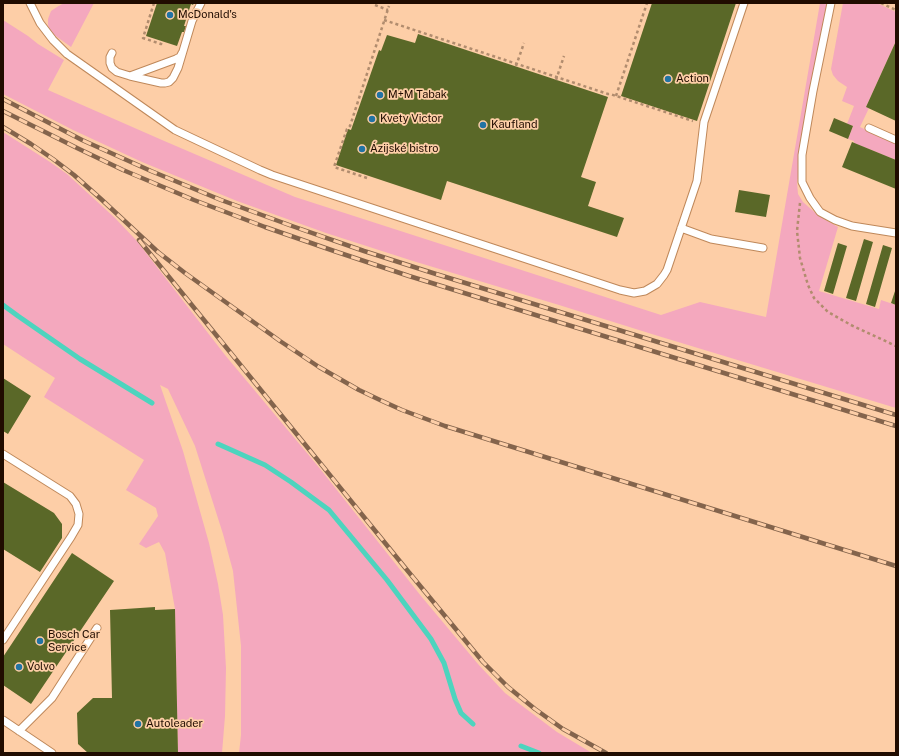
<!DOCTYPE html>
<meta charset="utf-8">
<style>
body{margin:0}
#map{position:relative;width:899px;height:756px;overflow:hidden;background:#fdcea7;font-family:"Public Sans",sans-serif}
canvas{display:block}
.frame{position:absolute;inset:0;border:4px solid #200c00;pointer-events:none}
</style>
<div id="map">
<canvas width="899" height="756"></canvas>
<div class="frame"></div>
</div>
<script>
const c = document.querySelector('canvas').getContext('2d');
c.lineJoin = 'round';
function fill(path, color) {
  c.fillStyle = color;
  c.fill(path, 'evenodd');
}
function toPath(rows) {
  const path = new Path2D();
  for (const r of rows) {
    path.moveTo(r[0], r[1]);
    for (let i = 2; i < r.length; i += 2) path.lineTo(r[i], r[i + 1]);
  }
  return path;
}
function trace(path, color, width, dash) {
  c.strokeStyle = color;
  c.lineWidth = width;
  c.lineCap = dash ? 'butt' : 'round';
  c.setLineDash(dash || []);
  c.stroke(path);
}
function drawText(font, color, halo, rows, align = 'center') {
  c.font = font + ' "Public Sans",sans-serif';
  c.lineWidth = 3.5;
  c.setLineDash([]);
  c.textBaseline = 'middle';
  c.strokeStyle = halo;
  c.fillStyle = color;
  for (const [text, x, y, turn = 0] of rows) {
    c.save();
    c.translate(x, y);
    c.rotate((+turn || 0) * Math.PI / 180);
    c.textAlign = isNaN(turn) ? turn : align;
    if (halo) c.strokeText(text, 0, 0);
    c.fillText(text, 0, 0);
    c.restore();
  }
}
fill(toPath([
 [64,3,94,3,71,47,53,34,49,30,48,24,48,19,51,11,57,7],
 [820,3,827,3,797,183,798,194,803,202,819,216,838,227,819,291,879,309,881,300,896,305,896,408,655,335,559,305,413,261,326,233,237,201,142,162,73,130,3,94,3,20,28,36,38,44,64,60,48,90,162,140,295,197,661,315,700,302,766,317],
 [843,3,877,3,896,12,896,41,866,107,869,108,860,127,896,144,896,160,854,143,854,141,848,139,853,126,847,124,854,106,842,101,847,87,838,81,833,75,831,69],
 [3,132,50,162,67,174,115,218,136,240,225,355,317,465,421,596,478,664,505,693,557,732,592,753,239,753,241,735,241,646,233,571,223,534,195,446,168,389,160,385,183,451,209,543,218,584,223,615,226,668,225,716,222,753,178,753,175,609,165,553,159,542,146,548,139,544,158,516,156,508,126,490,144,460,44,397,55,378,3,344]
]), '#f4a8be');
trace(toPath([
 [3,305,18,316,80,359,152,403],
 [218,444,265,465,291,482,329,510,387,580,431,639,444,663,455,699,461,713,473,724],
 [521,746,539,753]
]), '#4dd4be', 5);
fill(toPath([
 [157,3,194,3,193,5,191,4,184,26,186,26,184,32,182,32,177,46,146,36],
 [652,3,736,3,697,121,621,96],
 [418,34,608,97,581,177,596,182,588,206,624,218,617,237,447,181,441,200,336,165,348,129,351,130,379,50,381,51,387,35,415,43],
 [896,41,896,121,866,107],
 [834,118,853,126,848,139,829,131],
 [852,142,896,160,896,189,842,167],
 [739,190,770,195,766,217,735,212],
 [864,239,873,242,856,301,846,298],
 [838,243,847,246,833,294,824,291],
 [883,245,892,248,875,307,866,304],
 [896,288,896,305,891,303],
 [3,378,31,396,8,434,3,431],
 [3,482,54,513,62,524,62,538,40,572,3,549],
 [72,553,114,581,31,704,3,685,3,657],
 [155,607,155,610,175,609,178,753,88,753,78,744,77,713,93,698,112,698,110,610]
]), '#5a6828');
const service = toPath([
 [30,3,40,23,53,40,67,54,175,130,260,170,272,175,620,290,634,293,645,291,657,284,664,275,667,270,697,181,704,122,744,3],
 [831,3,813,91,802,155,802,182,810,198,820,212,835,220,852,226,896,233],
 [112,53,110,57,110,63,112,68,117,72,130,76,161,83,165,83,169,82,173,78,178,68,192,21,201,3],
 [130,76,176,59,180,57,182,53],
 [869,128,896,140],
 [681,228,711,239,763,248],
 [3,454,70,496,76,504,79,514,78,525,71,537,3,640],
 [3,720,52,753],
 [19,731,52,698,97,628]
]);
trace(service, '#bf885a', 9);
trace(toPath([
 [154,3,143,38,161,44,162,41],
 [881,3,896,10],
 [375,5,388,10],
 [384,20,608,94,610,94,693,121],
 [516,66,524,43],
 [556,80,564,56],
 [616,96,647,3],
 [367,178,334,167,347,129,350,126,389,6],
 [800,203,797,231,800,258,808,285,814,298,828,312,851,325,896,346]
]), '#b18c6e', 2.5, [3, 3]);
trace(service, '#fff', 7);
const rail = toPath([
 [3,99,82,140,151,171,221,200,292,226,364,251,436,274,896,415],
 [3,111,77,148,123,170,194,200,265,227,337,252,409,276,896,426],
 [3,127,31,144,53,159,74,175,101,199,158,252,185,273,280,341,319,367,359,390,380,400,402,410,445,426,896,566],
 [139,240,407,570,483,662,508,687,535,709,563,729,606,753]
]);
trace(rail, '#84644c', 4.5);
trace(rail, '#fdcea7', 3, [9]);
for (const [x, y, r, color] of [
 [170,15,4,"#2273a4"],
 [668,79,4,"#2273a4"],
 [380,95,4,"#2273a4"],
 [372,119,4,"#2273a4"],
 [483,125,4,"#2273a4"],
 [362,149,4,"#2273a4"],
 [40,641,4,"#2273a4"],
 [19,667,4,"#2273a4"],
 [138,724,4,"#2273a4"]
]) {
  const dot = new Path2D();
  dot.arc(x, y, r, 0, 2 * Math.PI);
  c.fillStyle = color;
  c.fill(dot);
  trace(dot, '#fdcea7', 1.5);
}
drawText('11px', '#200c00', '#fdcea7', [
 ["McDonald's",178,15],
 ["Action",676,79],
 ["M+M Tabak",388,95],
 ["Kvety Victor",380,119],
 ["Kaufland",491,125],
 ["Ázijské bistro",370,149],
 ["Bosch Car",48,635],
 ["Service",48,648],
 ["Volvo",27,667],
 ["Autoleader",146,724]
], 'left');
</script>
